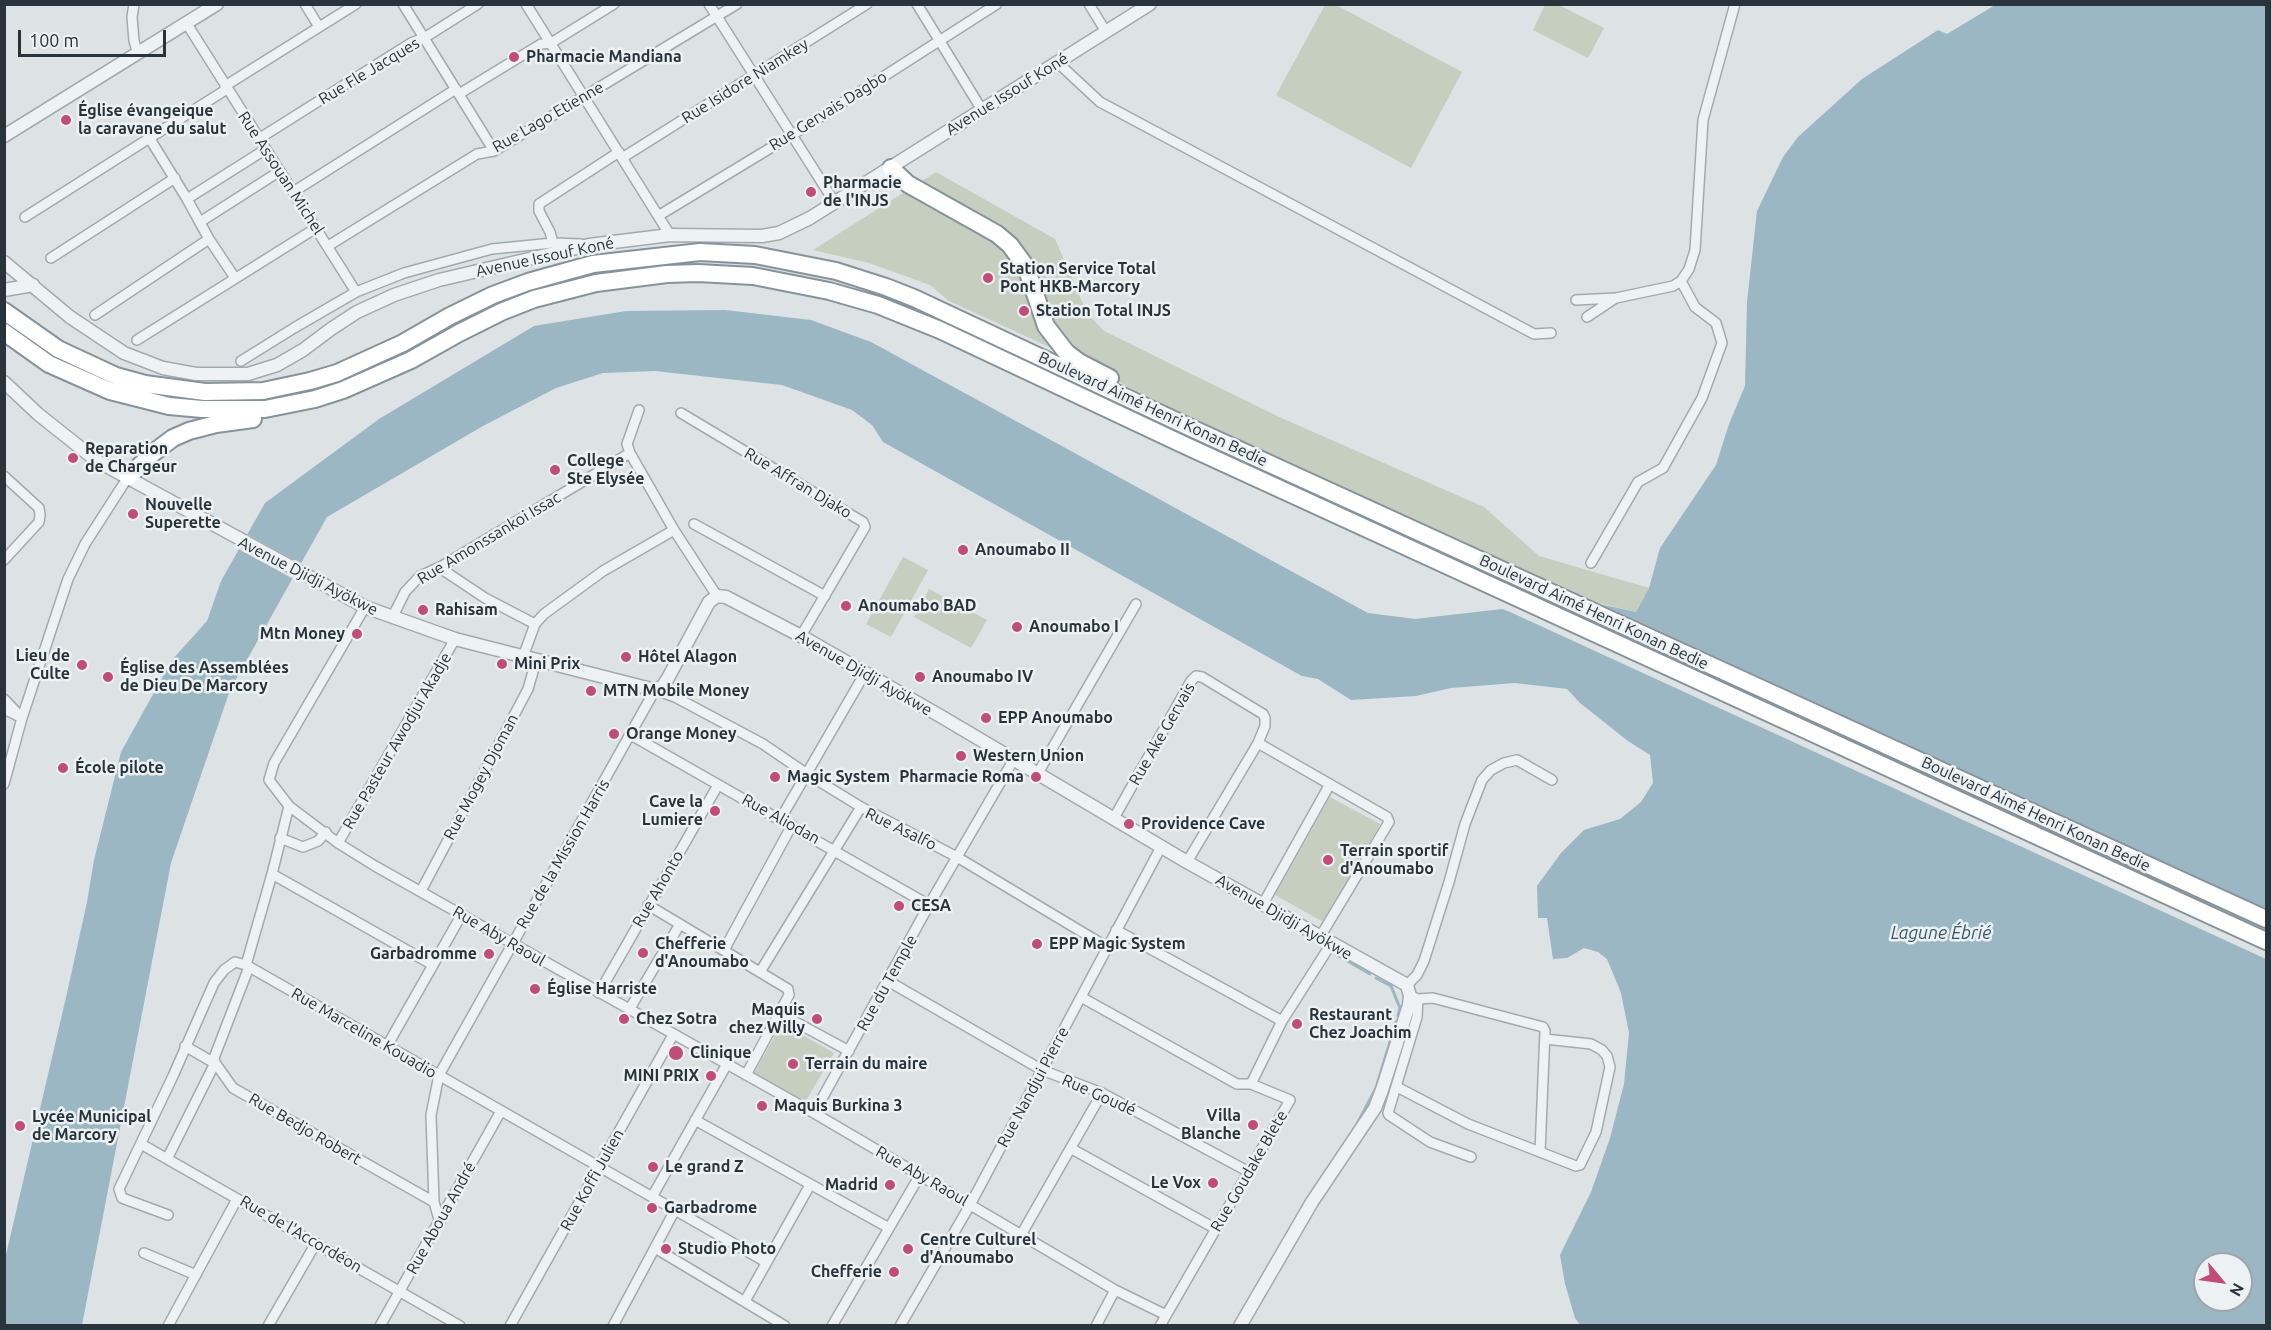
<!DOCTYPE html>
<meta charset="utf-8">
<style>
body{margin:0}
#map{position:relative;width:2271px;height:1330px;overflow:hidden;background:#dde2e5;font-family:Ubuntu,sans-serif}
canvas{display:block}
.frame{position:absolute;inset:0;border:6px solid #28333b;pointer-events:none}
.north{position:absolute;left:2193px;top:1252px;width:60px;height:60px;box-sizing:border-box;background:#ecf1f3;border:2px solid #9ea5a9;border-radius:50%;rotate:119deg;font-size:16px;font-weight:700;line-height:24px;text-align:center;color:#28333b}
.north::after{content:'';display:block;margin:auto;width:21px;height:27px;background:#c04c78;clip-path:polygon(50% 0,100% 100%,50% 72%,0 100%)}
.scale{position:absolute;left:18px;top:30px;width:148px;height:27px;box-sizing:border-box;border:3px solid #28333b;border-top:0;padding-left:8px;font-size:18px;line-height:21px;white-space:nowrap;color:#28333b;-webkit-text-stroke:4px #ecf1f3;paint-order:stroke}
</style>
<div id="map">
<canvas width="2271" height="1330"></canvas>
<div class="frame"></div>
<div class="north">N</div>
<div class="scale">100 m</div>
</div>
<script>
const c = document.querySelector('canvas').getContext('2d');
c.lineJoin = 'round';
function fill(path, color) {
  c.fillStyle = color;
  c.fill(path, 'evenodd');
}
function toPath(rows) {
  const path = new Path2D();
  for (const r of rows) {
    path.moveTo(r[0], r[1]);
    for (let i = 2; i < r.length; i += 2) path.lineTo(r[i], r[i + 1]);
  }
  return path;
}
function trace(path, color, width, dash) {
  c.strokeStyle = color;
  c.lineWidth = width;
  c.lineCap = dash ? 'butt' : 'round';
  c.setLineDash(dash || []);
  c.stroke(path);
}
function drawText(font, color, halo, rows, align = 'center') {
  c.font = font + ' Ubuntu,sans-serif';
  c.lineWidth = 5;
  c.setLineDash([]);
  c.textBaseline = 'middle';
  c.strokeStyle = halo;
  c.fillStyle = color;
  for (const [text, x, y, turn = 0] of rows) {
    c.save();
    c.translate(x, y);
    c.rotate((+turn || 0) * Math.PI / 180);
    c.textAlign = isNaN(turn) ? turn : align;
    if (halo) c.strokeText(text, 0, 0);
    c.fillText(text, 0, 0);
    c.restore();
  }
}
fill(toPath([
 [1325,5,1336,5,1462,72,1411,168,1276,95],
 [1545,5,1559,5,1604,28,1588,58,1533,30],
 [936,172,1055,239,1087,313,1104,331,1277,416,1484,507,1539,556,1649,588,1636,612,1598,603,1193,419,1047,346,949,301,930,285,869,263,813,250],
 [903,557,928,570,891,637,866,624],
 [929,589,987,620,971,648,914,617],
 [1330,797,1380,824,1325,923,1275,895],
 [782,1023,834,1053,804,1104,753,1075]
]), '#c6cfbf');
fill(toPath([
 [1995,5,2266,5,2266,1325,1580,1325,1575,1318,1565,1284,1560,1255,1591,1192,1610,1138,1624,1084,1629,1033,1621,993,1607,959,1598,952,1584,948,1567,958,1553,959,1547,918,1538,918,1537,886,1561,853,1584,830,1620,819,1641,802,1653,783,1650,755,1628,741,1580,703,1567,689,1515,683,1451,688,1416,696,1351,700,1318,679,1302,676,883,442,872,425,852,410,782,385,655,371,603,373,556,388,483,426,327,517,230,690,171,863,82,1325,5,1326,5,1259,67,993,87,902,94,860,121,752,172,660,207,621,221,581,265,503,379,419,534,326,626,311,725,310,811,320,871,342,1368,613,1415,619,1502,609,1508,611,1604,605,1636,612,1649,588,1660,548,1716,465,1729,424,1745,386,1747,302,1757,211,1783,157,1798,137,1862,79,1938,30,1947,34],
 [2205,1264,2241,1264,2241,1300,2205,1300]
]), '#9bb7c3');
fill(toPath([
 [245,533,303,565,295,580,237,548],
 [1596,602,2266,909,2266,959,1497,606,1508,608]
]), '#dde2e5');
trace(toPath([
 [1332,952,1370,974],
 [1376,978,1391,986,1400,1008,1398,1016],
 [1357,1124,1376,1088,1396,1022]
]), '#9bb7c3', 3);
const minor = toPath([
 [134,4,132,17,134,41,138,54],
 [305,4,319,27],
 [403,4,494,151],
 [526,4,670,235],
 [709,4,835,203],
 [917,4,982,110],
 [1089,4,1106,32],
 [187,24,356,292],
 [1057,62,1100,102,1534,334,1551,333],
 [225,86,356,4],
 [459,94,541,44,551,43,614,4],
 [260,138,411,43,424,38,478,4],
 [150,139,187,199,209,239,235,278],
 [622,158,867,4],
 [293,192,456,89],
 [187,199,266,149],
 [658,216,792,135,997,4],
 [25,217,227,89],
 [200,222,280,171],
 [553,243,550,232,539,211,539,204,619,152],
 [328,246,477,154,494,151,737,4],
 [51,258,175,178],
 [1576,300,1616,298,1673,286,1681,281,1689,269,1695,250,1703,120,1735,4],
 [95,315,209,239],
 [1587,317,1614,299],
 [137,340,316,228],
 [241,361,294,328,356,292,404,273,492,249,553,243,581,244],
 [639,410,627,444,630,453,674,530,717,596],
 [681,413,863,522,865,527,801,636],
 [4,476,39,508,40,515,39,522,4,560],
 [694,524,825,596],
 [1591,563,1638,482,1663,468,1702,398,1722,343,1716,323,1695,307,1681,281],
 [440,568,485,598,535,624],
 [365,607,274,763,269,780,289,806,338,843,375,866,814,1113,1115,1290,1166,1315],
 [392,618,405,592,420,576,442,566,630,453],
 [523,657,535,624,544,614,603,571,674,530],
 [4,699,22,718,4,709],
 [631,735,929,905],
 [1258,743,1387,817,1389,822,1320,937],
 [1038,773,1136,604],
 [4,784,22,718,68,579,85,544,128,477],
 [781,818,865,673],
 [1114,818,1191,681,1196,676,1202,677,1263,714,1265,718,1265,726,1258,743,1187,862],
 [280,838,303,847,318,841,326,832],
 [338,843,455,639],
 [272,874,433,965],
 [421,891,528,689,536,661],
 [1263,904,1330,784],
 [648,905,788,989,789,995,746,1075],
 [1116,930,1282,1021],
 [724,950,792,825],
 [246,965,272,874,289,806],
 [760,972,861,807,957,857,1107,947],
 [888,981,1042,1070,1102,1093,1249,1172],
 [1407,985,1417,975,1424,961,1449,882,1465,824,1482,780,1491,770,1504,763,1517,760,1552,780],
 [599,993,718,785],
 [1410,996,1418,999,1433,998,1543,1027,1545,1031,1540,1152],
 [1081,997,1237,1084,1251,1084],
 [1418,999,1417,1017,1388,1113,1389,1115,1430,1142,1471,1157],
 [629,1010,680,924],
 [779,1013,849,1051],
 [185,1046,216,1064,233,1088,434,1202],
 [387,1046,462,914],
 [1397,1087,1468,1124,1576,1166,1580,1165,1596,1132,1610,1067,1607,1056,1602,1050,1591,1044,1545,1039],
 [814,1113,929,905,1014,759],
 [695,1120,889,1228],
 [141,1144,460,1326],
 [1072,1149,1216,1229],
 [167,1159,215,1063,214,1058,249,967],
 [652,1197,727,1064],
 [168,1215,122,1198,119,1189,173,1076,214,983,224,970,235,962,246,965,766,1262],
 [440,1223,434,1202,431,1115,439,1075,655,690,675,697,763,744,807,774,861,807],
 [1021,1235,1102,1093],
 [655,1248,785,1326],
 [144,1253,196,1275],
 [745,1301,810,1185],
 [168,1326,237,1199],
 [268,1326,316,1243],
 [380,1326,501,1111],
 [510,1326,673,1035],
 [613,1326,675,1210],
 [832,1326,920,1175],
 [900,1326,970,1205,1161,847],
 [1096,1326,1115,1290],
 [1160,1326,1290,1100,1251,1084,1282,1021,1331,944]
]);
const tertiary = toPath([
 [4,136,217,4],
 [4,262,70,317,124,353,163,368,196,374,248,374,277,365,303,350,331,329,357,312,394,295,439,280,589,245,670,235,762,236,779,233,810,218,1150,4],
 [4,290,33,285],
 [4,382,38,414,97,461,365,607,455,639,655,690,663,686,668,678,709,602,717,596,726,597,801,636,942,717,1187,862,1407,985,1410,996,1409,1005,1382,1090,1375,1108,1312,1202,1240,1326]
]);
const motorway = toPath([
 [891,168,908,184,997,234,1010,245,1026,267,1046,326,1066,352,1079,362,1110,378],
 [4,311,58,349,116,376,145,384,205,392,263,391,310,381,337,373,403,343,450,316,493,295,528,282,593,264,700,252,755,255,836,271,886,287,914,298,1189,427,2266,919],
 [4,332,49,364,110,391,169,406,202,409,265,409,315,399,343,390,411,360,459,333,501,312,534,299,596,283,667,274,698,273,753,276,829,291,878,305,940,330,1182,444,2266,941],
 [128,477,153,453,173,438,189,431,216,424,253,419]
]);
trace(minor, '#a3aaaf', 12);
trace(tertiary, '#a3aaaf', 15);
trace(motorway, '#86939b', 20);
trace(minor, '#eff2f4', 9);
trace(tertiary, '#eff2f4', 12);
trace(motorway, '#fff', 16);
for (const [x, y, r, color] of [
 [514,57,6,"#c04c78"],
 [66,120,6,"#c04c78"],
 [811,192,6,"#c04c78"],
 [988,278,6,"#c04c78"],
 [1024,311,6,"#c04c78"],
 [73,458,6,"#c04c78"],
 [555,470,6,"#c04c78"],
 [133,514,6,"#c04c78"],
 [963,550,6,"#c04c78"],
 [846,606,6,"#c04c78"],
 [423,610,6,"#c04c78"],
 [1017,627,6,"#c04c78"],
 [357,634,6,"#c04c78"],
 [626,657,6,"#c04c78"],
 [502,664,6,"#c04c78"],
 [82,665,6,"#c04c78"],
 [108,677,6,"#c04c78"],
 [920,677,6,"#c04c78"],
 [591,691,6,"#c04c78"],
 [986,718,6,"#c04c78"],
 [614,734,6,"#c04c78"],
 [961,756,6,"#c04c78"],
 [63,768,6,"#c04c78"],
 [775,777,6,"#c04c78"],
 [1036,777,6,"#c04c78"],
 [715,811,6,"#c04c78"],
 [1129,824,6,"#c04c78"],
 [1328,860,6,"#c04c78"],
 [899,906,6,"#c04c78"],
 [1037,944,6,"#c04c78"],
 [643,953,6,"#c04c78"],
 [489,954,6,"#c04c78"],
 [535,989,6,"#c04c78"],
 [624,1019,6,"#c04c78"],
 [817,1019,6,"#c04c78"],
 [1297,1024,6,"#c04c78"],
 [676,1053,8,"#c04c78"],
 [793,1064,6,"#c04c78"],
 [711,1076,6,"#c04c78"],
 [762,1106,6,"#c04c78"],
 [1253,1125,6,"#c04c78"],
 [20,1126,6,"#c04c78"],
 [653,1167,6,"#c04c78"],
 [1213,1183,6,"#c04c78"],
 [890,1185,6,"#c04c78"],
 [652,1208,6,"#c04c78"],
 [666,1249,6,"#c04c78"],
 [908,1249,6,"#c04c78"],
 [894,1272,6,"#c04c78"]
]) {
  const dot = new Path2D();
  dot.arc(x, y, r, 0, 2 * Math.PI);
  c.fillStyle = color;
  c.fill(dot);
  trace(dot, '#ecf1f3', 2);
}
drawText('bold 16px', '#28333b', '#ecf1f3', [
 ["Pharmacie Mandiana",526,57],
 ["Église évangeique",78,111],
 ["la caravane du salut",78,129],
 ["Pharmacie",823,183],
 ["de l'INJS",823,201],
 ["Station Service Total",1000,269],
 ["Pont HKB-Marcory",1000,287],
 ["Station Total INJS",1036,311],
 ["Reparation",85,449],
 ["de Chargeur",85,467],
 ["College",567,461],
 ["Ste Elysée",567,479],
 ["Nouvelle",145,505],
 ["Superette",145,523],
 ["Anoumabo II",975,550],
 ["Anoumabo BAD",858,606],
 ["Rahisam",435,610],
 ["Anoumabo I",1029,627],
 ["Mtn Money",345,634,"right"],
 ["Lieu de",70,656,"right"],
 ["Culte",70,674,"right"],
 ["Hôtel Alagon",638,657],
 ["Mini Prix",514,664],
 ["Église des Assemblées",120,668],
 ["de Dieu De Marcory",120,686],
 ["Anoumabo IV",932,677],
 ["MTN Mobile Money",603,691],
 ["EPP Anoumabo",998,718],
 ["Orange Money",626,734],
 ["Western Union",973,756],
 ["École pilote",75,768],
 ["Magic System",787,777],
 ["Pharmacie Roma",1024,777,"right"],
 ["Cave la",703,802,"right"],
 ["Lumiere",703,820,"right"],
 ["Providence Cave",1141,824],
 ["Terrain sportif",1340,851],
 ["d'Anoumabo",1340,869],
 ["CESA",911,906],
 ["Chefferie",655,944],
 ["d'Anoumabo",655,962],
 ["EPP Magic System",1049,944],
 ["Garbadromme",477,954,"right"],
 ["Église Harriste",547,989],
 ["Maquis",805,1010,"right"],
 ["chez Willy",805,1028,"right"],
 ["Restaurant",1309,1015],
 ["Chez Joachim",1309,1033],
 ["Chez Sotra",636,1019],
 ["Clinique",690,1053],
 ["Terrain du maire",805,1064],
 ["MINI PRIX",699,1076,"right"],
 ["Maquis Burkina 3",774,1106],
 ["Villa",1241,1116,"right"],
 ["Blanche",1241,1134,"right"],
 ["Lycée Municipal",32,1117],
 ["de Marcory",32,1135],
 ["Le grand Z",665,1167],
 ["Le Vox",1201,1183,"right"],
 ["Madrid",878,1185,"right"],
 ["Garbadrome",664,1208],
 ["Centre Culturel",920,1240],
 ["d'Anoumabo",920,1258],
 ["Studio Photo",678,1249],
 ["Chefferie",882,1272,"right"]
], 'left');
drawText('16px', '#28333b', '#ecf1f3', [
 ["Rue Fle Jacques",369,71,-31],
 ["Rue Isidore Niamkey",745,81,-32],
 ["Avenue Issouf Koné",1007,94,-32],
 ["Rue Gervais Dagbo",828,111,-32],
 ["Rue Lago Etienne",548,117,-30],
 ["Rue Assouan Michel",281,173,57],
 ["Avenue Issouf Koné",545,257,-12],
 ["Boulevard Aimé Henri Konan Bedie",1153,409,25],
 ["Rue Affran Djako",798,483,31],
 ["Rue Amonssankoi Issac",489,538,-31],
 ["Avenue Djidji Ayökwe",308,576,27],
 ["Boulevard Aimé Henri Konan Bedie",1594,612,25],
 ["Avenue Djidji Ayökwe",864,673,30],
 ["Rue Ake Gervais",1162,734,-60],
 ["Rue Pasteur Awodjui Akadje",397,741,-60],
 ["Rue Mogey Djoman",481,777,-62],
 ["Boulevard Aimé Henri Konan Bedie",2036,814,25],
 ["Rue Aliodan",781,819,29],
 ["Rue Asalfo",901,829,26],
 ["Rue de la Mission Harris",563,854,-60],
 ["Rue Ahonto",658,889,-60],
 ["Avenue Djidji Ayökwe",1284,917,30],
 ["Rue Aby Raoul",499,936,30],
 ["Rue du Temple",887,983,-61],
 ["Rue Marceline Kouadio",364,1033,30],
 ["Rue Nandjui Pierre",1033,1087,-62],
 ["Rue Goudé",1099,1095,24],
 ["Rue Bedjo Robert",305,1129,30],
 ["Rue Goudake Blete",1249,1171,-60],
 ["Rue Aby Raoul",922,1176,30],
 ["Rue Koffi Julien",592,1180,-61],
 ["Rue Aboua André",441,1218,-61],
 ["Rue de l'Accordéon",301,1234,30]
]);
drawText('italic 18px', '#36596a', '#ecf1f3', [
 ["Lagune Ébrié",1941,933]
]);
</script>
